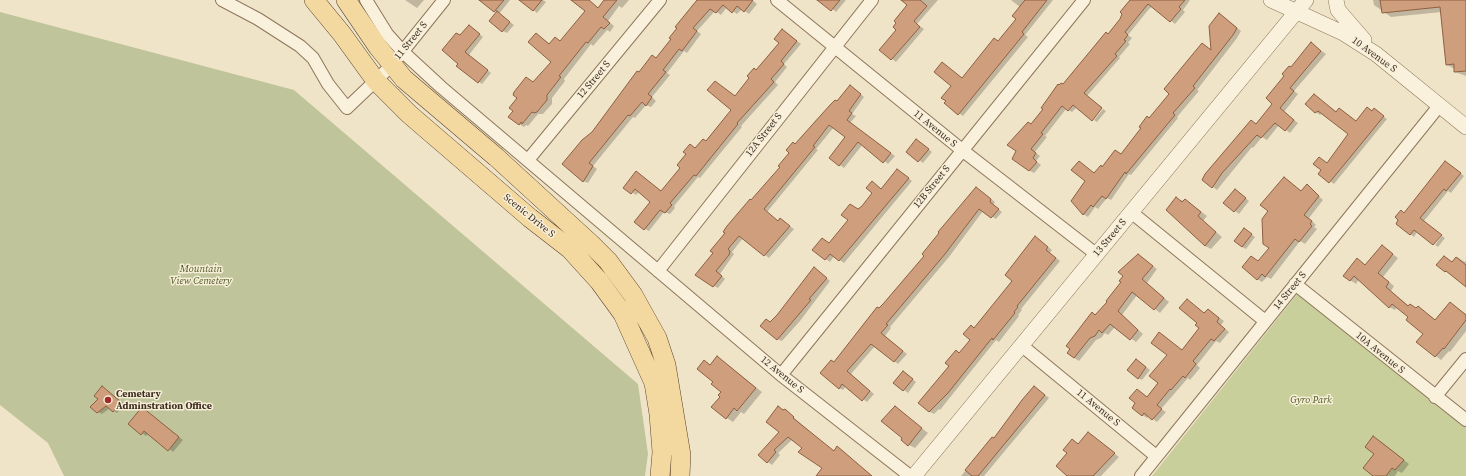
<!DOCTYPE html>
<style>
body{margin:0}
canvas{display:block;background:#f0e4c8}
</style>
<canvas width="1466" height="476"></canvas>
<script>
const c = document.querySelector('canvas').getContext('2d');
c.lineJoin = 'round';
function fill(path, color) {
  c.fillStyle = color;
  c.fill(path, 'evenodd');
}
function toPath(rows) {
  const path = new Path2D();
  for (const r of rows) {
    path.moveTo(r[0], r[1]);
    for (let i = 2; i < r.length; i += 2) path.lineTo(r[i], r[i + 1]);
  }
  return path;
}
function trace(path, color, width, dash) {
  c.strokeStyle = color;
  c.lineWidth = width;
  c.lineCap = dash ? 'butt' : 'round';
  c.setLineDash(dash || []);
  c.stroke(path);
}
function drawText(font, color, halo, rows, align = 'center') {
  c.font = font + ' "Source Serif 4",serif';
  c.lineWidth = 3;
  c.setLineDash([]);
  c.textBaseline = 'middle';
  c.strokeStyle = halo;
  c.fillStyle = color;
  for (const [text, x, y, turn = 0] of rows) {
    c.save();
    c.translate(x, y);
    c.rotate((+turn || 0) * Math.PI / 180);
    c.textAlign = isNaN(turn) ? turn : align;
    if (halo) c.strokeText(text, 0, 0);
    c.fillText(text, 0, 0);
    c.restore();
  }
}
fill(toPath([
 [1298,293,1466,427,1466,476,1152,476]
]), '#c9cf9b');
fill(toPath([
 [0,12,294,90,638,384,648,454,645,476,64,476,48,443,0,405]
]), '#bfc49a');
fill(toPath([
 [405,0,424,0,417,8],
 [484,0,510,0,499,14,514,25,507,33,503,31,497,13,483,2],
 [521,0,543,0,546,2,537,13],
 [573,0,589,0,598,8,605,0,629,0,622,8,619,6,608,21,614,26,610,32,607,30,593,46,591,44,564,79,565,81,552,98,552,104,543,114,538,114,528,126,526,125,524,127,519,124,514,111,534,83,552,62,536,34,550,44,555,38,561,42,586,11],
 [698,0,752,0,757,4,749,14,742,9,737,14,727,7,721,15,715,11,697,31,701,34,687,53,684,51,667,73,670,75,652,97,656,101,651,107,646,105,635,118,633,117,593,166,597,169,588,183,583,181,593,132,639,73,656,59,672,39],
 [823,0,846,0,836,12],
 [911,0,938,0,917,24,924,29,896,62,881,50,897,29,898,23,895,21],
 [1011,0,1053,0,1025,35,1028,37,963,116,945,103,952,86,942,63,963,79,998,42,1017,19,1020,7],
 [1131,0,1190,0,1183,10,1185,12,1175,24,1153,6,1149,9,1128,35,1132,38,1128,43,1130,44,1119,57,1120,58,1087,96,1102,107,1092,119,1077,107,1072,112,1066,109,1045,136,1047,137,1035,152,1040,156,1036,161,1041,165,1034,173,1030,171,1013,158,1031,125,1063,85,1121,19],
 [1373,0,1466,0,1466,76,1455,72,1455,69,1447,65,1442,12,1391,17,1374,5],
 [1224,17,1241,31,1237,38,1197,90,1199,91,1177,117,1178,118,1131,175,1129,174,1111,200,1107,198,1098,209,1095,207,1088,217,1083,214,1095,174,1121,155,1150,119,1212,51],
 [473,29,483,37,469,55,491,73,482,84,458,66,461,36],
 [787,33,801,44,784,64,787,67,775,82,778,85,741,126,742,127,700,178,698,177,674,206,675,208,670,214,664,212,649,231,645,229,635,222,651,202,639,192,636,195,625,187,662,192,732,110,735,97],
 [1316,47,1326,54,1294,91,1298,94,1284,112,1298,123,1290,133,1279,125,1267,140,1262,137,1253,148,1252,147,1217,190,1203,180,1274,104,1291,68],
 [855,89,864,97,852,114,856,116,850,123,895,156,888,164,863,144,844,168,830,158,846,137,834,127,816,149,818,150,767,212,778,222,784,222,794,229,769,258,743,238,732,252,734,254,720,274,725,279,718,288,714,286,714,253,752,201,782,167,791,152,794,143,796,145,815,121],
 [1314,95,1337,112,1356,122,1374,109,1387,119,1334,184,1320,174,1349,134,1322,113,1320,115,1316,112],
 [1103,109,1106,111,1097,122,1094,120],
 [917,140,932,152,923,163,908,152],
 [1450,165,1464,176,1451,193,1448,191,1424,221,1414,237,1410,234,1405,214],
 [898,170,912,181,844,263,834,256,830,262,814,250,830,244,874,193,876,185,882,190],
 [1307,185,1323,200,1309,218,1316,225,1314,227,1317,229,1305,244,1300,241,1271,279,1267,277,1262,282,1257,279,1252,257,1259,262,1270,248],
 [981,191,995,202,993,205,1002,212,996,219,983,211,949,257,890,327,891,328,885,336,907,354,898,364,875,346,851,374,874,394,867,402,846,386,843,390,839,388,834,363],
 [1239,193,1249,201,1239,214,1225,203],
 [1176,198,1191,204,1207,216,1203,221,1222,237,1211,249,1205,246],
 [1248,232,1255,237,1246,249,1242,247],
 [1442,236,1445,238,1438,247,1435,245],
 [1039,240,1052,250,1050,253,1060,261,1021,309,1022,310,1018,315,1019,316,999,342,996,340,940,410,939,409,934,414,930,412,920,403,950,365,956,351,960,353,972,339,975,329,1014,280],
 [1382,246,1398,258,1383,277,1394,286,1391,291,1409,306,1417,309,1418,307,1436,320,1450,303,1466,314,1466,331,1450,352,1449,351,1441,360,1418,342,1425,334,1410,317,1397,307,1395,310,1389,307,1359,279,1356,284,1350,280,1357,260,1366,266],
 [1138,255,1157,269,1147,283,1169,302,1160,313,1137,295,1122,315,1143,334,1136,342,1115,327,1108,335,1105,333,1101,338,1096,340,1079,361,1074,358,1096,316,1122,282],
 [1444,257,1452,262,1457,257,1465,262,1466,260,1466,286,1446,271],
 [818,271,830,281,800,321,782,341,777,339,770,323],
 [1187,300,1205,314,1208,310,1213,313,1224,321,1221,325,1229,332,1220,343,1216,341,1197,365,1200,368,1190,380,1188,378,1161,409,1166,412,1157,422,1149,416,1147,418,1142,415,1147,397,1200,328],
 [704,361,711,365,723,361,762,392,744,414,741,412,733,422,727,418,721,396,722,391,714,381],
 [1140,362,1150,370,1142,380,1138,378],
 [907,375,916,382,908,393,895,383],
 [102,387,125,404,117,413,110,408,102,414,98,412],
 [1035,387,1049,398,984,476,961,476,992,438,994,439],
 [895,407,928,433,915,448,909,445],
 [785,410,834,452,837,448,842,450,871,476,817,476,824,468,793,439,778,453,780,455,772,465,768,462,781,432],
 [146,411,183,440,173,452,149,433,146,436,130,424],
 [1088,433,1119,457,1101,476,1069,476,1068,453,1072,440,1079,444],
 [1380,441,1409,464,1402,473,1398,471,1395,476,1374,476,1375,453]
]), '#0003');
const building = toPath([
 [479,0,504,0,494,12,479,0],
 [519,0,542,0,533,11,519,0],
 [571,0,589,0,598,8,604,0,617,0,603,17,610,23,604,29,601,27,588,43,586,42,559,76,561,77,547,95,547,100,537,112,534,113,532,112,522,124,521,122,519,125,508,117,513,111,509,108,517,98,513,95,514,92,526,77,533,82,551,62,528,42,536,33,549,44,555,37,560,41,585,11,571,0],
 [697,0,753,0,744,12,737,6,732,13,723,5,716,13,710,9,693,28,697,31,682,51,679,49,663,70,666,72,648,94,652,97,646,106,642,102,630,116,628,115,589,163,593,166,583,182,562,164,582,140,592,132,637,71,639,72,652,55,656,58,671,39,669,38,677,28,675,27,697,0],
 [817,0,840,0,831,11,817,0],
 [901,0,920,0,927,6,914,21,920,27,891,60,879,50,896,30,893,27,896,23,894,21,907,5,901,0],
 [1025,0,1047,0,1022,32,1024,34,958,115,944,103,946,101,941,98,951,86,934,72,942,62,962,78,994,38,998,41,1016,19,1012,16,1025,0],
 [1130,0,1185,0,1179,7,1181,9,1170,22,1148,4,1125,32,1128,35,1124,40,1126,41,1115,54,1117,56,1084,93,1102,108,1092,121,1073,105,1068,111,1062,106,1041,133,1043,134,1031,149,1036,153,1033,158,1037,162,1029,171,1012,159,1016,151,1007,145,1028,122,1031,124,1043,109,1041,108,1058,84,1059,85,1061,83,1063,84,1106,32,1108,34,1120,19,1122,14,1120,12,1130,0],
 [1380,0,1466,0,1466,71,1454,72,1454,64,1446,65,1440,7,1382,13,1380,0],
 [497,11,510,22,502,32,489,21,497,11],
 [1219,13,1237,28,1233,35,1193,86,1195,88,1173,113,1175,115,1126,174,1125,172,1106,199,1102,196,1093,207,1091,205,1083,215,1071,201,1085,181,1071,170,1079,161,1094,173,1101,165,1102,167,1115,150,1121,154,1141,128,1139,127,1147,116,1149,118,1169,94,1164,89,1202,43,1211,50,1209,26,1219,13],
 [469,25,480,34,465,52,488,70,478,83,456,66,458,64,442,50,456,33,460,35,469,25],
 [782,29,797,41,781,61,784,64,771,79,774,82,737,123,738,124,696,176,694,175,670,203,672,205,665,213,660,210,644,230,634,222,650,202,635,189,631,194,623,188,636,171,661,191,680,168,677,165,686,154,683,152,690,144,695,148,703,139,706,141,731,110,707,90,715,81,735,96,749,78,747,76,754,68,756,70,779,43,774,39,782,29],
 [1311,42,1321,51,1290,88,1294,91,1280,108,1294,120,1285,131,1275,123,1261,138,1257,135,1222,173,1212,188,1202,180,1205,174,1251,120,1256,124,1272,104,1266,98,1284,76,1282,74,1289,66,1291,67,1311,42],
 [850,85,861,94,849,111,852,113,847,120,891,153,883,163,858,142,839,166,829,158,845,137,829,125,813,146,815,147,764,209,778,221,780,218,790,226,764,256,739,236,728,249,730,251,729,255,716,271,722,276,713,287,695,275,713,253,710,251,725,233,723,232,727,226,750,199,751,200,780,167,778,166,789,153,786,150,793,142,795,144,830,105,835,100,837,101,850,85],
 [1314,94,1336,112,1339,108,1356,121,1367,107,1372,111,1374,108,1384,116,1329,183,1318,174,1321,170,1313,164,1319,157,1327,163,1348,134,1318,111,1315,113,1305,104,1314,94],
 [916,139,929,149,918,162,906,152,916,139],
 [1445,161,1461,173,1446,191,1444,189,1420,218,1442,235,1433,245,1414,230,1410,235,1396,224,1398,220,1395,217,1401,210,1404,213,1445,161],
 [897,169,909,178,839,261,830,254,825,260,812,250,822,238,829,243,848,220,841,215,850,204,858,209,862,206,872,193,866,188,872,181,881,189,897,169],
 [1284,177,1301,191,1307,184,1319,196,1304,215,1312,221,1310,224,1312,226,1299,242,1295,239,1265,277,1262,274,1257,280,1242,267,1251,256,1258,261,1269,248,1263,244,1262,219,1268,211,1260,205,1284,177],
 [976,187,991,199,990,202,999,209,991,218,979,209,945,254,886,324,888,325,881,333,903,351,894,362,871,344,847,371,870,391,862,401,842,384,839,389,820,373,831,360,834,362,877,307,879,308,883,304,924,256,922,254,939,233,938,232,976,187],
 [1235,189,1246,198,1234,212,1223,203,1235,189],
 [1176,197,1182,202,1185,199,1201,212,1198,216,1216,232,1205,246,1166,210,1176,197],
 [1244,228,1252,234,1242,247,1234,241,1244,228],
 [1035,236,1048,247,1046,250,1056,258,1017,306,1018,307,1014,312,1015,313,993,340,992,338,948,393,929,412,918,403,949,366,945,363,956,350,959,353,970,340,963,334,971,325,974,328,1012,281,1005,275,1035,236],
 [1382,245,1393,254,1378,273,1389,282,1386,287,1408,306,1410,304,1416,308,1418,306,1435,320,1450,302,1466,315,1466,320,1444,349,1443,348,1435,357,1416,342,1423,334,1406,320,1408,317,1392,304,1389,308,1354,276,1350,281,1343,276,1357,258,1365,265,1382,245],
 [1138,254,1153,266,1142,279,1164,298,1154,310,1132,292,1118,311,1138,330,1130,340,1110,324,1102,333,1099,330,1095,336,1090,338,1074,358,1067,353,1070,349,1066,346,1092,312,1095,315,1107,302,1106,301,1121,282,1119,281,1123,276,1118,272,1138,254],
 [1444,256,1452,262,1456,257,1466,265,1466,287,1446,271,1445,272,1436,265,1444,256],
 [814,267,827,278,809,299,811,300,777,340,760,326,766,319,770,322,777,315,814,267],
 [1187,299,1204,313,1208,309,1219,318,1217,322,1225,329,1214,341,1211,339,1193,361,1196,364,1185,378,1183,376,1171,390,1170,389,1157,405,1162,409,1152,420,1144,413,1142,416,1132,408,1135,403,1129,398,1137,389,1147,397,1158,383,1149,376,1167,355,1151,343,1159,332,1182,350,1199,328,1195,325,1197,323,1179,308,1187,299],
 [717,356,756,388,737,411,734,408,726,419,711,407,720,397,718,395,721,392,711,384,713,382,697,369,704,360,710,365,717,356],
 [1136,359,1146,367,1138,379,1127,370,1136,359],
 [903,371,913,379,903,391,893,383,903,371],
 [102,386,121,402,113,412,106,406,97,413,90,407,98,399,94,396,102,386],
 [1034,386,1045,395,978,476,972,476,965,470,992,437,994,438,1022,400,1034,386],
 [778,406,783,410,785,409,794,417,793,418,834,451,837,446,872,476,816,476,822,468,798,452,802,448,788,437,774,450,776,452,767,463,758,455,779,432,766,422,778,406],
 [895,406,922,428,908,446,901,440,902,438,881,421,895,406],
 [142,407,179,437,168,451,144,431,141,435,128,424,142,407],
 [1088,432,1115,453,1093,476,1067,476,1056,466,1067,453,1063,450,1072,439,1078,444,1088,432],
 [1373,436,1404,460,1395,470,1392,468,1386,476,1373,476,1363,468,1374,454,1365,447,1373,436]
]);
fill(building, '#cf9f7d');
trace(building, '#8d5f41', 1);
const minor = toPath([
 [222,0,258,19,300,46,313,58,328,84,347,108,391,66,444,0],
 [366,0,387,34,403,52,441,87,781,375,910,476],
 [777,0,962,150,1096,254],
 [528,160,660,0],
 [1131,212,1265,321],
 [658,271,872,0],
 [1295,284,1466,420],
 [1021,345,1156,456],
 [781,375,1084,0],
 [1435,397,1466,359],
 [1141,476,1439,106]
]);
const tertiary = toPath([
 [1271,0,1343,33,1376,54,1466,127],
 [1336,0,1338,10,1364,40],
 [914,476,1306,0]
]);
const primary = toPath([
 [314,0,342,34,376,81,409,114,530,218,570,249,599,281,623,314,654,383,659,414,662,452,660,476],
 [346,0,378,47,404,79,496,157,591,244,608,261,633,295,657,338,666,365,681,455,680,476]
]);
trace(minor, '#8d765c', 14);
trace(tertiary, '#8d765c', 16);
trace(primary, '#5b4430', 20);
trace(minor, '#faf1dc', 12);
trace(tertiary, '#faf1dc', 15);
trace(primary, '#f3d9a0', 19);
for (const [x, y, r, color] of [
 [108,400,4,"#9e2a2b"]
]) {
  const dot = new Path2D();
  dot.arc(x, y, r, 0, 2 * Math.PI);
  c.fillStyle = color;
  c.fill(dot);
  trace(dot, '#f7eed8', 1.5);
}
drawText('10px', '#3d2e20', '#f7eed8', [
 ["11 Street S",411,41,-51],
 ["10 Avenue S",1374,55,36],
 ["12 Street S",594,80,-50],
 ["11 Avenue S",935,129,39],
 ["12A Street S",764,135,-52],
 ["12B Street S",932,187,-51],
 ["Scenic Drive S",529,216,39],
 ["13 Street S",1110,238,-50],
 ["14 Street S",1290,291,-51],
 ["10A Avenue S",1380,353,39],
 ["12 Avenue S",782,375,39],
 ["11 Avenue S",1098,408,39]
]);
drawText('italic 10px', '#4d5a26', '#f7eed8', [
 ["Mountain",201,269],
 ["View Cemetery",201,281],
 ["Gyro Park",1311,400]
]);
drawText('bold 10px', '#3d2e20', '#f7eed8', [
 ["Cemetary",116,394],
 ["Adminstration Office",116,406]
], 'left');
</script>
